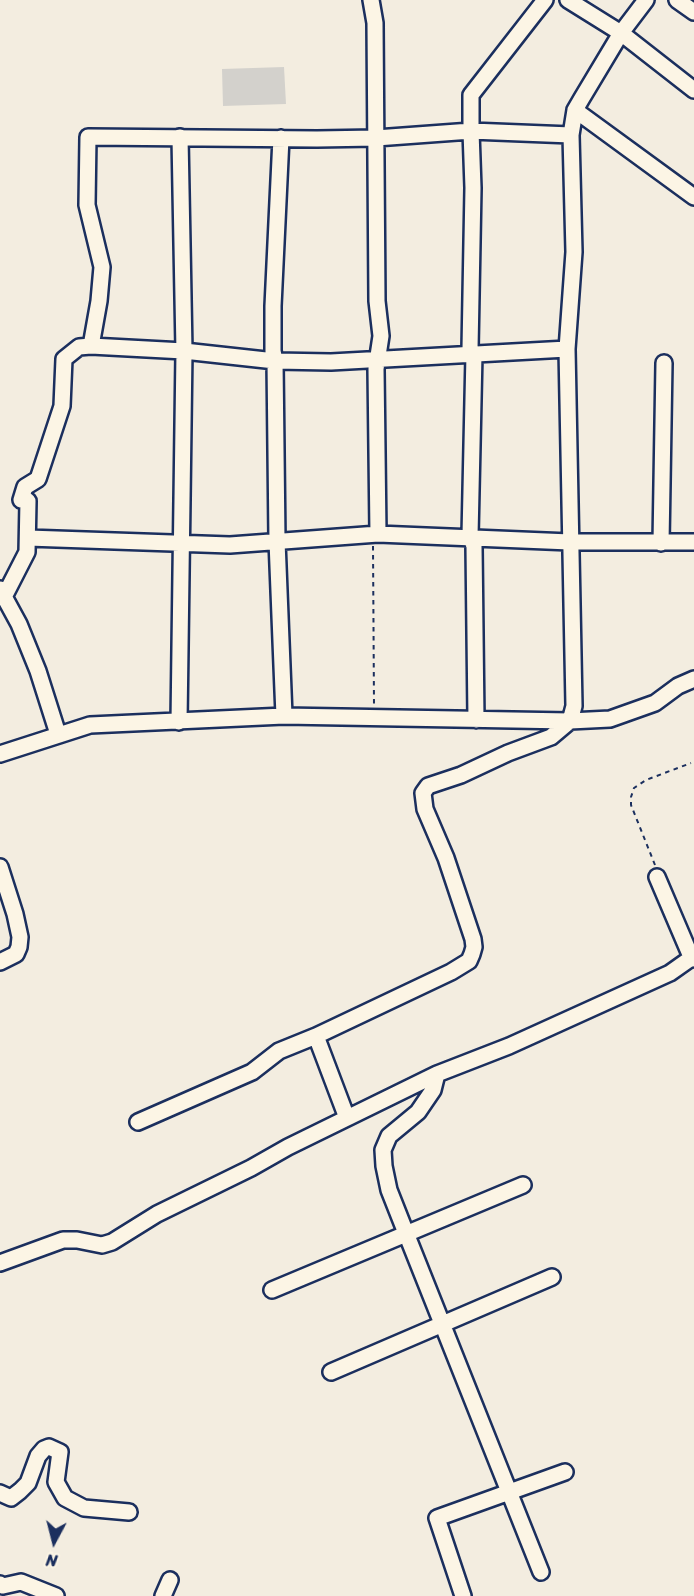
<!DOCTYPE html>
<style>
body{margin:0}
#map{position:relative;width:694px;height:1596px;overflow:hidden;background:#f3ede0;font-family:Sriracha,sans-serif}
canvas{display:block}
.north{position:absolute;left:24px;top:1512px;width:60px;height:60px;-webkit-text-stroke:4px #fcf5e5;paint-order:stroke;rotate:187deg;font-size:16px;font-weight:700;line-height:24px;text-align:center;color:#1b2f5e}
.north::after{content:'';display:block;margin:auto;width:21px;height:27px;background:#1b2f5e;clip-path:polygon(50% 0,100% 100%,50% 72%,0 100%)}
</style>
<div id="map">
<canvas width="694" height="1596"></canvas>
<div class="north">N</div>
</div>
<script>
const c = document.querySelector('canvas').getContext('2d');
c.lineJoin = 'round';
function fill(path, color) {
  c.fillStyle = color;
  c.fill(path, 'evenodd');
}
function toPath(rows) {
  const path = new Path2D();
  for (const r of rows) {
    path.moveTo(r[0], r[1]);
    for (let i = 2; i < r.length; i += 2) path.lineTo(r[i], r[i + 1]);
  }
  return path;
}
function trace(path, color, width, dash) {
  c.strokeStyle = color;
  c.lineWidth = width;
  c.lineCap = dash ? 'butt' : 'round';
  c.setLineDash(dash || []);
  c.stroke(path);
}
fill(toPath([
 [284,67,286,104,223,106,222,69]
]), '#d3d1cc');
const minor = toPath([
 [371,0,375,23,377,301,381,336,376,369,378,534],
 [545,0,471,95,471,131,571,135],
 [568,0,621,33,694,90],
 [677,0,694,12],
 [575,110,694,197],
 [281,138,273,306,273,351,275,361,277,541,284,716],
 [91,346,184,351,275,361,331,362,567,349],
 [28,538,230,545,378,534,570,542,694,542],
 [661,543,664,363],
 [0,589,19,624,38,671,58,734],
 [5,595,27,552,28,501,21,500,25,487,38,479,62,406,64,359,79,347,91,346,99,301,102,267,87,205,88,137,317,139,376,138,471,131,473,188,470,349,474,354,470,536,474,546,476,720],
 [179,722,184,351,180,137],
 [0,754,90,725,284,716,570,721,610,719,655,703,678,686,694,679],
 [0,867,15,914,20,937,19,947,16,954,0,962],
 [657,877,692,959],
 [316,1036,347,1118],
 [437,1074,433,1090,418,1112,389,1136,383,1150,384,1166,389,1190,402,1223,541,1572],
 [138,1122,252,1072,279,1051,316,1036,451,972,469,961,472,954,474,947,473,939,446,858,425,809,423,793,428,786,461,775,508,753,551,737,570,721,574,706,567,349,574,252,571,135,575,110,582,98,621,33,646,0],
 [0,1263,63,1240,77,1240,102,1245,112,1242,157,1214,251,1168,288,1147,437,1074,509,1046,670,973,694,956],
 [272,1290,523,1185],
 [331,1372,552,1277],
 [0,1493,11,1498,20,1491,28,1483,38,1456,44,1449,49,1447,60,1452,56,1482,65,1498,84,1508,129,1512],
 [0,1584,3,1586,21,1582,56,1596],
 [163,1596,170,1580],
 [463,1596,437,1518,565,1472]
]);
trace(minor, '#1b2f5e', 20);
trace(toPath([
 [373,546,374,705],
 [655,865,631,805,631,797,634,788,646,780,691,763]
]), '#1b2f5e', 2, [4.5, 4.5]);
trace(minor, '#fcf5e5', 15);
</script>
